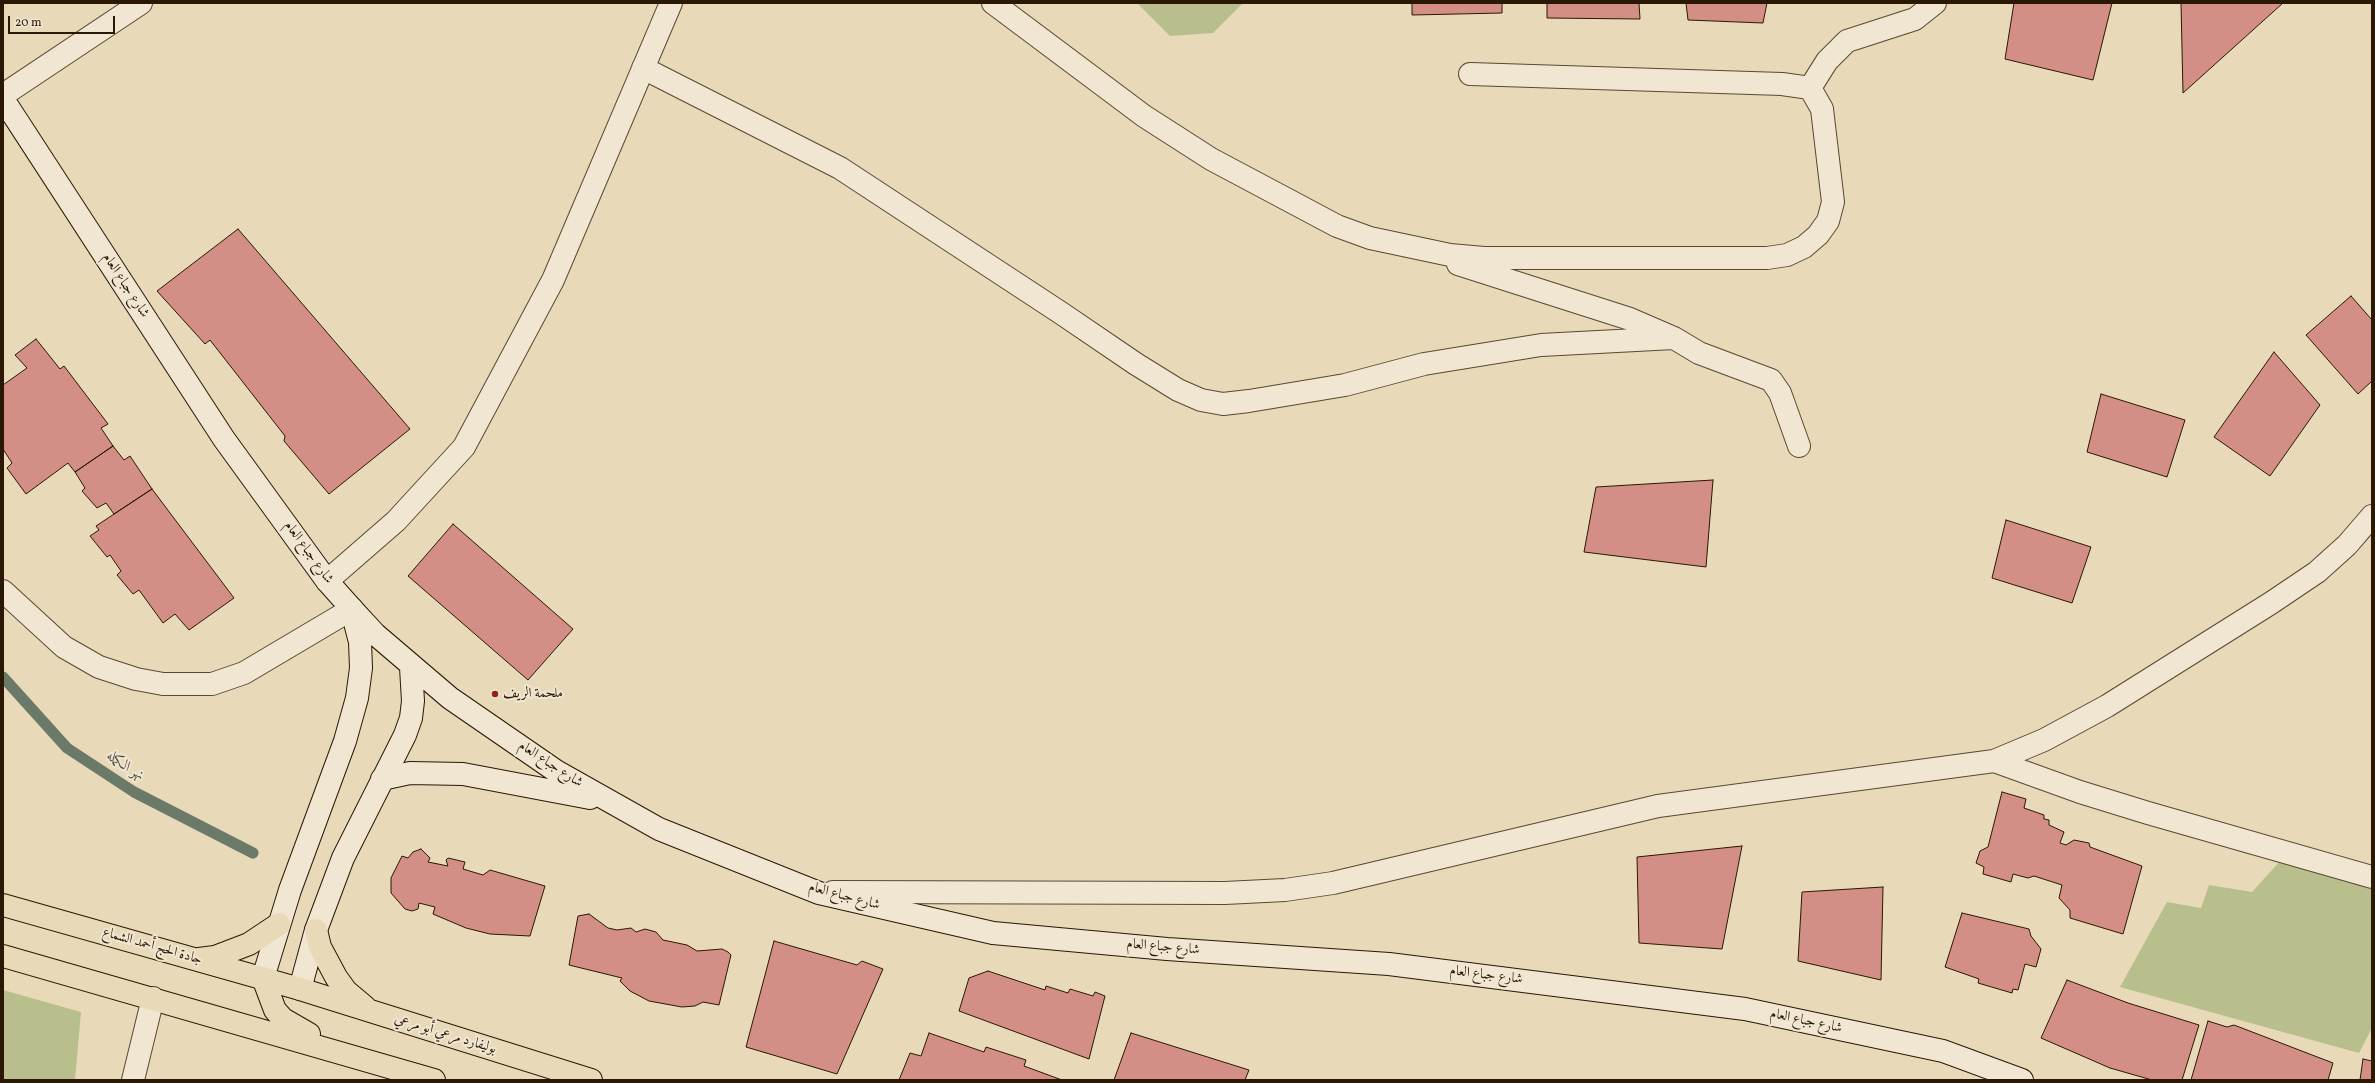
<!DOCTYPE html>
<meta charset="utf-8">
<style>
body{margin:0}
#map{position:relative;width:2375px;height:1083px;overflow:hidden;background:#e8d9b8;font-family:Vollkorn,serif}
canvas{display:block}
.frame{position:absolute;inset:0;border:4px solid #2a1704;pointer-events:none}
.scale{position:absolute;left:8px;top:16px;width:107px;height:18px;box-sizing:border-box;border:2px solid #2a1704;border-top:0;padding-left:5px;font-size:12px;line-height:14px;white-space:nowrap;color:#2a1704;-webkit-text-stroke:3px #f0e6d1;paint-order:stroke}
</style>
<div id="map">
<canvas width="2375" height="1083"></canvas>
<div class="frame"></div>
<div class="scale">20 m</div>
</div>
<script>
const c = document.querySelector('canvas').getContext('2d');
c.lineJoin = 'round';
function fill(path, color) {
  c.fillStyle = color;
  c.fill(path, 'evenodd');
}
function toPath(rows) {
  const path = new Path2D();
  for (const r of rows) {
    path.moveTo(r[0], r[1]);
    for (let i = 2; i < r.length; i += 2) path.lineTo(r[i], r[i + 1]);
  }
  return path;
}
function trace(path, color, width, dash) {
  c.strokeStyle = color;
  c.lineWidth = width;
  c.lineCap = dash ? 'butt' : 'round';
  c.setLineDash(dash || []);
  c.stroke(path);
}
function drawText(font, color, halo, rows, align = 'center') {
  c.font = font + ' Vollkorn,Amiri,serif';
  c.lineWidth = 4;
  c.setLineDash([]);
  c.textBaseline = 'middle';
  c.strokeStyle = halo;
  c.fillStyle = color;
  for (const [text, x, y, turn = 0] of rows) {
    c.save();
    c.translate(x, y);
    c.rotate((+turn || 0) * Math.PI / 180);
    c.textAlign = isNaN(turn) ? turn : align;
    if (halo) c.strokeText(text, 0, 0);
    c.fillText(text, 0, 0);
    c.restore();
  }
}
fill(toPath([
 [1137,3,1243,3,1213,33,1170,36],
 [2282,859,2372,884,2372,1028,2359,1053,2120,987,2167,902,2201,908,2209,885,2252,892],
 [3,990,81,1012,75,1080,3,1080]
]), '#b9be8d');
trace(toPath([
 [3,677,67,748,134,792,253,853]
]), '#6b7969', 11);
const building = toPath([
 [1412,3,1502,3,1502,13,1412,15,1412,3],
 [1547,3,1639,3,1640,19,1547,18,1547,3],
 [1686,3,1767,3,1763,23,1688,20,1686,3],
 [2014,3,2112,3,2093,80,2005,59,2014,3],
 [2181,3,2283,3,2183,93,2181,3],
 [238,229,410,429,329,494,284,441,285,436,210,340,205,344,157,291,238,229],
 [2351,296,2372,320,2372,381,2358,394,2306,335,2351,296],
 [36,339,60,369,64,366,108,424,101,428,113,446,75,472,68,463,26,494,7,468,12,463,3,449,3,385,27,368,15,355,36,339],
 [2274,352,2320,405,2270,476,2214,437,2274,352],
 [2101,394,2185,420,2167,477,2087,452,2101,394],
 [113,446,124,460,130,456,152,489,114,514,106,503,97,508,82,491,85,488,75,472,113,446],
 [1713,480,1706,567,1584,552,1596,487,1713,480],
 [152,489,234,598,189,630,175,614,163,623,139,590,133,594,117,575,121,571,110,555,107,557,90,536,99,530,96,526,152,489],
 [2006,520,2091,547,2072,603,1992,578,2006,520],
 [453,524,573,629,528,680,408,576,453,524],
 [2002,792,2026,799,2024,808,2044,815,2044,819,2049,820,2049,825,2064,832,2060,843,2066,845,2074,840,2089,843,2090,847,2142,866,2123,934,2070,918,2070,910,2059,898,2062,885,2034,876,2028,878,2013,874,2011,882,1983,874,1984,867,1976,863,1980,851,1988,847,2002,792],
 [1742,846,1722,949,1639,943,1637,857,1742,846],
 [421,849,430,858,428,862,448,866,446,860,448,858,465,862,463,869,483,875,490,870,545,886,530,936,490,934,466,928,433,914,435,907,419,903,418,909,412,911,405,909,391,893,391,878,402,856,408,858,413,852,421,849],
 [1883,887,1881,980,1798,961,1802,892,1883,887],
 [1962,913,2029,929,2031,936,2041,949,2036,967,2025,964,2018,990,2013,989,2012,993,1978,983,1979,979,1945,967,1962,913],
 [589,914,608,928,617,930,631,928,636,932,645,929,656,932,663,940,687,945,697,951,722,949,728,952,731,955,719,1005,703,1002,695,1006,682,1007,649,1001,630,991,620,981,622,978,569,965,578,916,589,914],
 [774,941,857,965,862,961,883,969,837,1074,746,1047,774,941],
 [988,971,1045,990,1046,986,1068,993,1070,989,1093,996,1095,992,1105,996,1089,1059,959,1011,969,978,988,971],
 [2067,980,2128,1003,2199,1025,2182,1080,2152,1080,2110,1068,2041,1038,2067,980],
 [2208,1021,2227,1027,2234,1025,2333,1063,2328,1080,2191,1080,2208,1021],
 [929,1033,984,1052,986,1047,1026,1060,1024,1066,1062,1080,899,1080,910,1053,921,1056,929,1033],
 [1131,1033,1249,1070,1245,1080,1114,1080,1131,1033],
 [2363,1059,2372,1061,2372,1080,2360,1080,2363,1059]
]);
fill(building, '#d38f85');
trace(building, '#2a1704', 1);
const street = toPath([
 [993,3,1144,116,1211,159,1337,226,1370,238,1450,255,1484,258,1767,258,1787,255,1804,247,1818,235,1828,221,1833,202,1822,109,1810,88,1782,84,1470,74],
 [643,68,840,168,1061,313,1136,364,1178,390,1201,400,1223,404,1249,401,1345,385,1424,364,1541,345,1674,338],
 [1810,88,1827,61,1847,41,1915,19,1935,3],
 [3,95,141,3],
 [1458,264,1630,319,1674,338,1699,353,1771,380,1780,393,1799,446],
 [327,581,396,521,464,447,553,280,671,3],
 [3,591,64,647,99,667,136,679,163,684,212,684,244,673,352,609],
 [1994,761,2044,740,2107,706,2271,603,2317,572,2347,545,2372,516],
 [833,892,1225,893,1285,890,1333,883,1658,806,1994,761,2080,792,2148,813,2372,877],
 [133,1080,153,998]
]);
const secondary = toPath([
 [3,99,224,439,327,581,352,609,375,634,450,698,556,771,659,829,819,893,993,933,1167,949,1389,964,1745,1009,1943,1051,2022,1080],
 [382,779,410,773,463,774,590,798],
 [263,978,290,890,345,741,357,698,361,668,360,642,352,611],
 [300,989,316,930,343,858,405,735,411,718,413,701,411,667]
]);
const primary = toPath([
 [3,905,300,989,591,1080],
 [316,930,320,947,336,977,346,991,365,1007],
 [3,956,434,1080],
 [199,959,215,957,249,944,279,924],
 [263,978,275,1010,283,1019,309,1034]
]);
trace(street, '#5a4831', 24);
trace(secondary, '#2a1704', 24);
trace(primary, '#2a1704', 24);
trace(street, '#f0e6d1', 22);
trace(secondary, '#f0e6d1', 22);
trace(primary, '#e8d9b8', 22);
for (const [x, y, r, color] of [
 [495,694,4,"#8f2418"]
]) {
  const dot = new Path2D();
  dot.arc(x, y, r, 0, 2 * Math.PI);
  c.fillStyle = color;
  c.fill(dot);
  trace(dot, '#f0e6d1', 1.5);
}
drawText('14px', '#2a1704', '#f0e6d1', [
 ["شارع جباع العام",125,286,57],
 ["شارع جباع العام",308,553,54],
 ["شارع جباع العام",550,765,33],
 ["شارع جباع العام",844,897,15],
 ["جادة الحج أحمد الشماع",152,947,16],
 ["شارع جباع العام",1163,948,5],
 ["شارع جباع العام",1486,976,7],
 ["شارع جباع العام",1806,1022,12],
 ["بوليفارد مرعي أبو مرعي",445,1035,17]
]);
drawText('14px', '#2a1704', '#f0e6d1', [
 ["ملحمة الريف",503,694]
], 'left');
drawText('italic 15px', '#50503f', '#f0e6d1', [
 ["نهر الكمله",125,767,32]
]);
</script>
